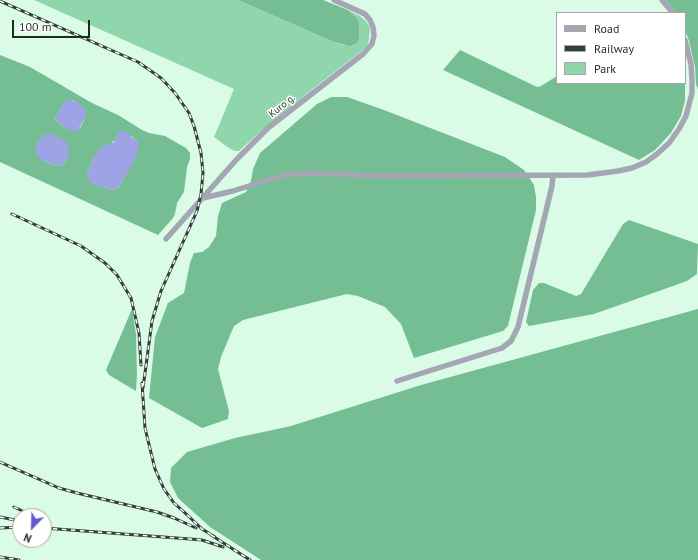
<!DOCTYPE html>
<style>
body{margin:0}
#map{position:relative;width:698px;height:560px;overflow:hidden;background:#dafbe6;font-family:"PT Sans",sans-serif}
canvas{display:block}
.legend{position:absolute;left:556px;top:12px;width:130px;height:72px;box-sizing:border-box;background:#fff;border:1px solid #a5a9a6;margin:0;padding:5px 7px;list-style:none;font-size:12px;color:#1d2921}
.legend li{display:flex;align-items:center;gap:8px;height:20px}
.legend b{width:20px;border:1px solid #a5a9a6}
.north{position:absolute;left:12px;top:508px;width:40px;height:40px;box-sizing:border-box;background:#fff;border:1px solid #a5a9a6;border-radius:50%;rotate:203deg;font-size:11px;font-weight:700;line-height:16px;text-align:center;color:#1d2921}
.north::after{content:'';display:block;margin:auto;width:14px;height:18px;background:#615ad3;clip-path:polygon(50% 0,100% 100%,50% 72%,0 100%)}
.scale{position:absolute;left:12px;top:20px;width:78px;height:18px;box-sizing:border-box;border:2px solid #1d2921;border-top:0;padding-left:5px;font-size:12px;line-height:14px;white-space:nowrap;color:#1d2921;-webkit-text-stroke:3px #fff;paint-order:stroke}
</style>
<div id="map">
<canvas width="698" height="560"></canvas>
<ul class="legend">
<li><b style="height:5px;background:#a5a6b4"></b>Road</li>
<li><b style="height:5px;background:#324037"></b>Railway</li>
<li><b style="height:11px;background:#90d6ac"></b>Park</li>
</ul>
<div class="north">N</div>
<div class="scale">100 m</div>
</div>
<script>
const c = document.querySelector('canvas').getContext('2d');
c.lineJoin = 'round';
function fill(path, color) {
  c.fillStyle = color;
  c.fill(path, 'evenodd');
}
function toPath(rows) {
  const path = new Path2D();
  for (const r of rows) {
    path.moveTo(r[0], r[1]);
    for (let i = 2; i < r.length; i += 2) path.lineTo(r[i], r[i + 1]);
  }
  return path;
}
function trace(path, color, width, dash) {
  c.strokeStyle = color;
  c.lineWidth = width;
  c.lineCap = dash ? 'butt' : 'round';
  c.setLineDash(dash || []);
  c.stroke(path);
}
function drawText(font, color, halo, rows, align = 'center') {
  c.font = font + ' "PT Sans",sans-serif';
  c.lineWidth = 3;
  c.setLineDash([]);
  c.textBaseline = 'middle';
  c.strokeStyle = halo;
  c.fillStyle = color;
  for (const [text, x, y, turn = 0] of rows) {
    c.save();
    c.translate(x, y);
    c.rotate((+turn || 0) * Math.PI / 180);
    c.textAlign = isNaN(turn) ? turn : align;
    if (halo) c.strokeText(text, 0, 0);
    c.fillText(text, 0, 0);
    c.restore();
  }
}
fill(toPath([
 [34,0,238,0,334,42,344,45,359,39,359,23,357,18,348,10,360,16,366,21,370,27,369,39,368,44,364,49,310,91,260,132,239,151,235,151,229,148,214,137,234,89]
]), '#90d6ac');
fill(toPath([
 [238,0,323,0,348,10,357,18,359,23,359,39,357,43,350,46,334,42],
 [666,0,698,0,698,89,696,85,695,67,689,41,685,30,685,13,676,13],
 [460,50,537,87,541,86,557,76,557,83,685,83,685,101,681,116,671,133,655,150,639,160,443,70],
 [0,55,30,67,92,103,118,115,142,130,149,133,165,136,186,148,190,153,190,159,187,167,184,192,177,203,175,214,173,218,158,235,0,162],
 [73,100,84,108,84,120,80,128,73,130,64,127,56,120,55,118,64,103],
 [45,135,50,135,67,160,61,166,54,165,42,160,36,144],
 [132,136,134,140,138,141,136,155,119,187,112,190,97,185,90,181,87,174,94,157,115,140],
 [331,97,347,97,384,110,505,157,524,170,534,185,536,197,536,210,508,326,503,331,414,358,401,324,385,307,358,296,347,294,243,320,234,326,221,357,218,369,229,411,228,419,202,428,149,398,155,337,168,303,184,293,190,263,194,253,202,252,209,247,216,236,218,216,222,203,246,192,251,181,253,169,260,153,317,104],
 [629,220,698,244,697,274,687,281,594,314,529,326,526,322,533,290,539,283,544,283,576,296,581,294,623,224],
 [132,309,136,334,137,374,136,391,109,375,106,370],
 [698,309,698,560,261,560,210,527,178,498,170,482,171,468,187,452,235,438,291,426,421,385]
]), '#75be93');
fill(toPath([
 [69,99,79,103,84,108,85,111,86,116,77,132,64,127,56,120,55,118,64,103],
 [119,131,124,131,129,133,134,140,138,141,139,145,136,157,119,187,115,189,112,190,92,184,87,177,87,174,94,157,101,147,114,142],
 [47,134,54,135,61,139,66,142,69,147,69,155,67,160,61,166,54,165,42,160,39,158,36,153,36,144,42,137]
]), '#9ea3e5');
trace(toPath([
 [662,0,673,13],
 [203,198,233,191,284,175,311,173,382,176,588,175,618,171,632,168,646,162,657,154,669,143,679,129,686,116,692,93,692,79,691,64,685,40],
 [166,239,237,159,268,128,363,54,372,44,374,35,373,27,370,20,365,14,334,0],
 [397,381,502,348,511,341,518,327,552,186,553,175]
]), '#a5a6b4', 5.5);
const rail = toPath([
 [0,1,138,62,161,78,175,93,189,113,194,126,201,153,203,173,201,194,197,211,161,291,152,321,143,388],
 [12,214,81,246,105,263,117,275,131,298,139,333,141,365],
 [142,383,145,428,155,469,164,489,174,503,184,512,202,529,215,537],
 [0,462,59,488,77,493,157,512,174,518,196,528],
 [14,507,33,516],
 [0,517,20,521],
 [0,528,20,527],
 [44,528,190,539,202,540,223,547],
 [211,535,250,560],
 [0,557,19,560]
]);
trace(rail, '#324037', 3);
trace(rail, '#fff', 1.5, [4.5]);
drawText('10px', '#1d2921', '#fff', [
 ["Kuro g.",282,106,-39]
]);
</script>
